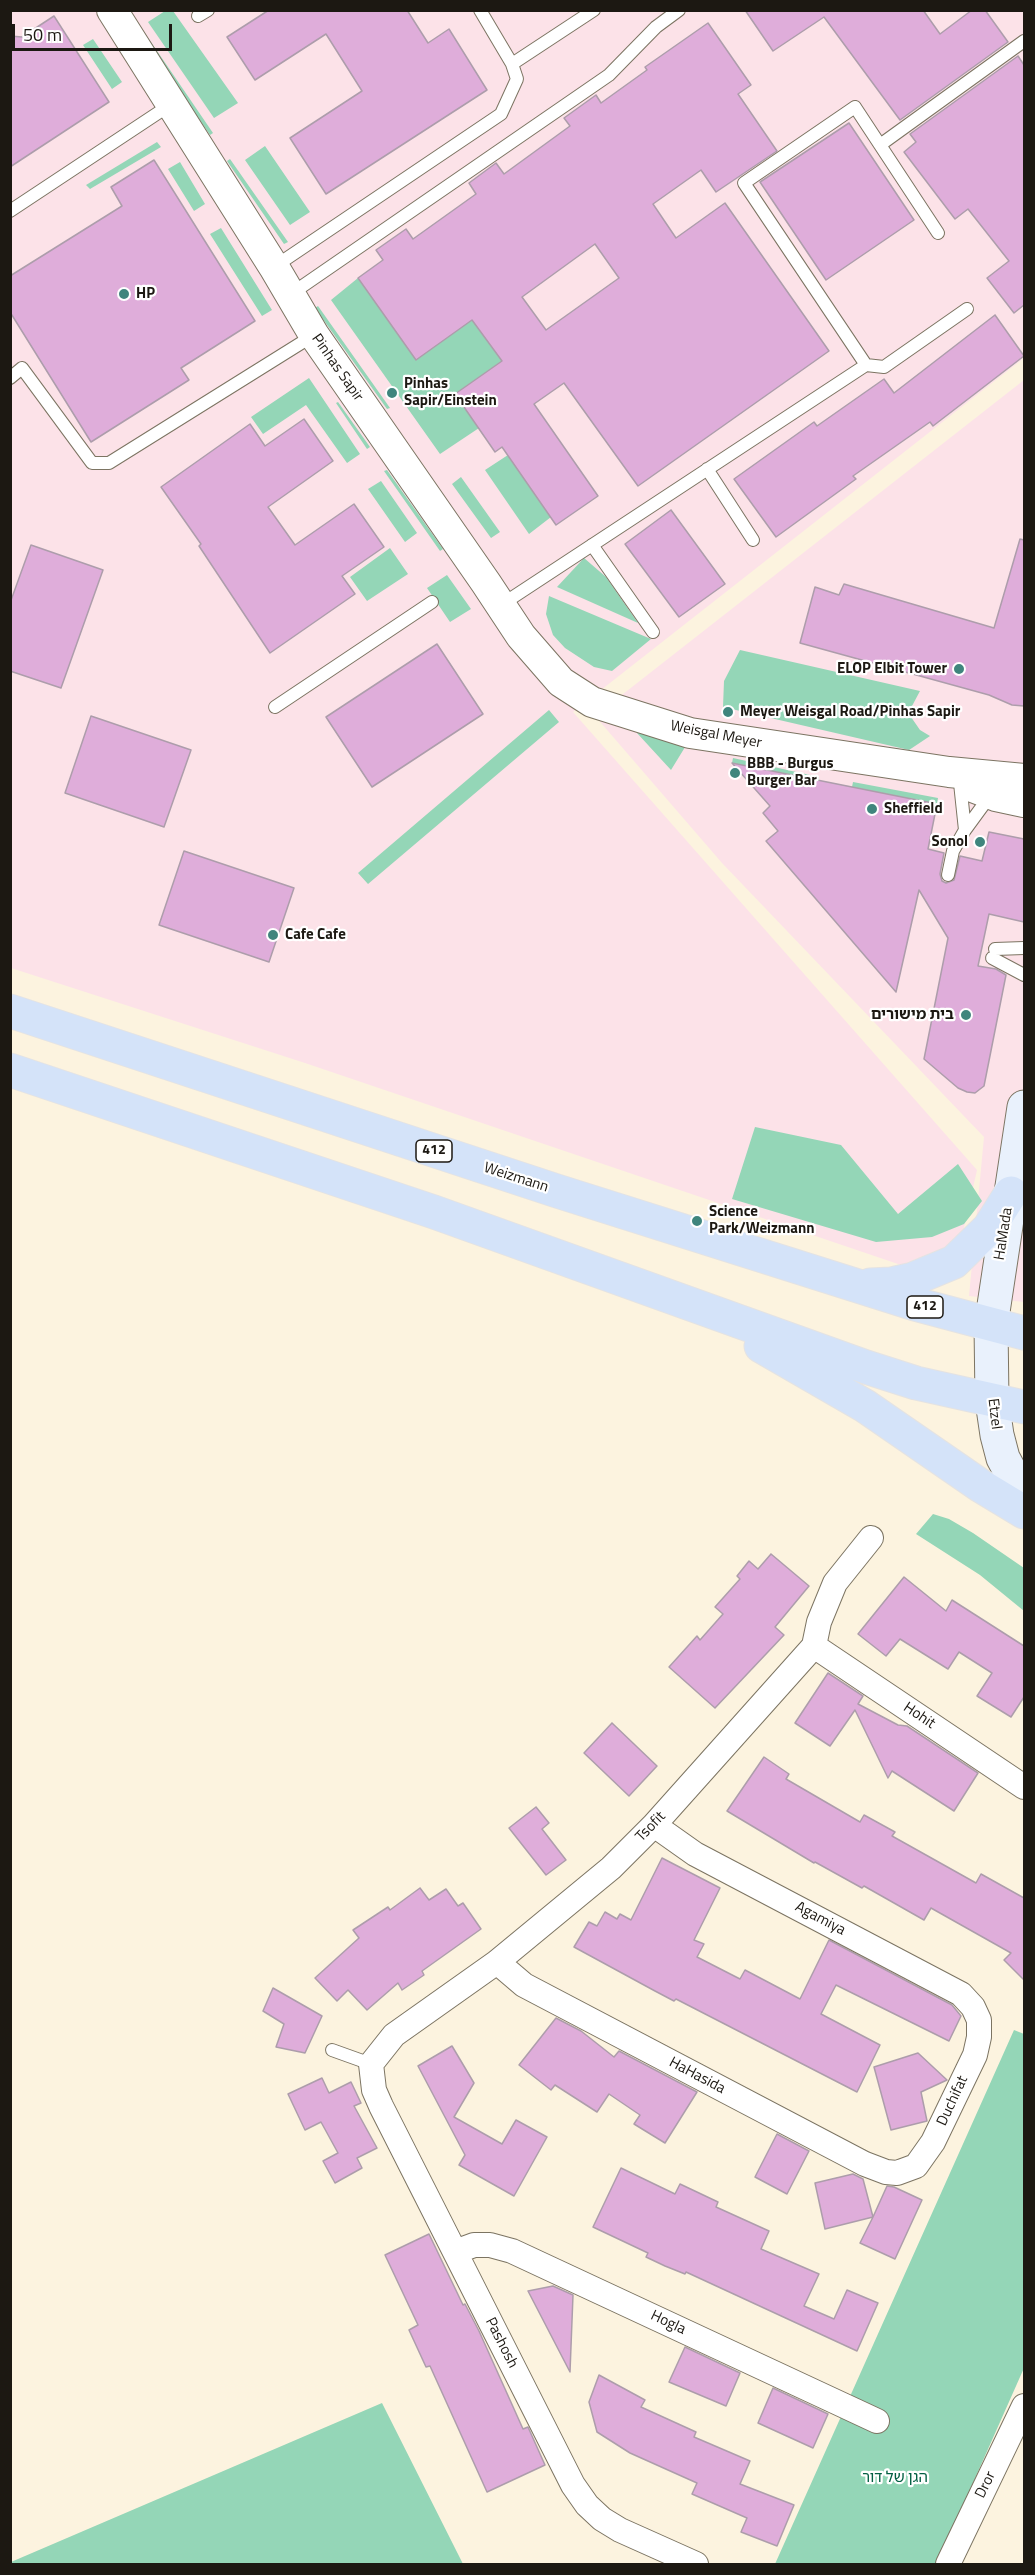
<!DOCTYPE html>
<meta charset="utf-8">
<style>
body{margin:0}
#map{position:relative;width:1035px;height:2575px;overflow:hidden;background:#fcf3df;font-family:"Titillium Web",sans-serif}
canvas{display:block}
.frame{position:absolute;inset:0;border:12px solid #1c1812;pointer-events:none}
.scale{position:absolute;left:12px;top:24px;width:160px;height:27px;box-sizing:border-box;border:3px solid #1c1812;border-top:0;padding-left:8px;font-size:18px;line-height:21px;white-space:nowrap;color:#1c1812;-webkit-text-stroke:4px #fff;paint-order:stroke}
</style>
<div id="map">
<canvas width="1035" height="2575"></canvas>
<div class="frame"></div>
<div class="scale">50 m</div>
</div>
<script>
const c = document.querySelector('canvas').getContext('2d');
c.lineJoin = 'round';
function fill(path, color) {
  c.fillStyle = color;
  c.fill(path, 'evenodd');
}
function toPath(rows) {
  const path = new Path2D();
  for (const r of rows) {
    path.moveTo(r[0], r[1]);
    for (let i = 2; i < r.length; i += 2) path.lineTo(r[i], r[i + 1]);
  }
  return path;
}
function trace(path, color, width, dash) {
  c.strokeStyle = color;
  c.lineWidth = width;
  c.lineCap = dash ? 'butt' : 'round';
  c.setLineDash(dash || []);
  c.stroke(path);
}
function drawText(font, color, halo, rows, align = 'center') {
  c.font = font + ' "Titillium Web","Noto Sans Hebrew",sans-serif';
  c.lineWidth = 4.5;
  c.setLineDash([]);
  c.textBaseline = 'middle';
  c.strokeStyle = halo;
  c.fillStyle = color;
  for (const [text, x, y, turn = 0] of rows) {
    c.save();
    c.translate(x, y);
    c.rotate((+turn || 0) * Math.PI / 180);
    c.textAlign = isNaN(turn) ? turn : align;
    if (halo) c.strokeText(text, 0, 0);
    c.fillText(text, 0, 0);
    c.restore();
  }
}
fill(toPath([
 [11,11,1024,11,1024,358,573,712,977,1170,961,1241,901,1265,305,1063,11,968],
 [1024,380,1024,1302,969,1296,984,1137,722,863,595,716]
]), '#fce2e8');
fill(toPath([
 [165,11,173,11,238,103,214,118,148,22],
 [140,26,213,133,210,135,137,28],
 [93,39,122,82,112,89,83,45],
 [157,142,161,147,90,189,86,185],
 [265,146,310,212,290,225,245,160],
 [230,159,288,242,284,244,227,161],
 [180,162,205,204,194,211,168,169],
 [221,228,272,310,262,316,210,234],
 [358,278,472,320,502,361,455,394,479,428,440,454,331,300],
 [318,306,390,408,387,409,315,308],
 [309,378,360,454,347,463,306,405,263,434,251,417],
 [338,402,370,447,367,449,336,403],
 [508,455,551,517,529,534,485,470],
 [387,470,443,549,440,551,384,471],
 [461,477,500,532,491,538,452,484],
 [381,481,417,533,405,542,368,489],
 [390,548,408,574,367,601,350,577],
 [584,558,606,577,638,623,557,587],
 [447,575,471,609,450,622,427,588],
 [549,596,651,639,612,671,594,667,565,648,553,635,546,614],
 [740,650,920,691,912,706,911,717,920,730,930,736,909,750,723,707,724,681],
 [549,710,559,722,368,884,358,873],
 [643,725,690,739,671,770,637,733],
 [733,758,819,777,819,780,732,763],
 [853,782,938,798,937,804,852,787],
 [755,1127,841,1145,898,1214,958,1164,982,1201,964,1224,932,1237,876,1242,732,1199],
 [933,1514,949,1519,973,1533,1024,1568,1024,1611,980,1575,916,1534],
 [1014,2030,1024,2034,1024,2368,937,2564,775,2564],
 [382,2403,463,2564,11,2564,11,2562]
]), '#94d6b7');
const building = toPath([
 [269,10,407,10,428,43,449,29,487,90,326,194,290,138,362,91,326,34,255,80,227,37,269,10],
 [745,10,923,10,940,34,972,10,985,10,1008,42,900,120,824,17,773,51,745,10],
 [54,16,109,102,10,167,10,36,22,37,54,16],
 [708,23,751,85,738,94,777,151,716,192,701,170,653,204,676,238,725,203,829,351,638,486,564,383,534,404,598,496,556,525,502,447,495,452,455,394,502,361,472,320,416,360,358,278,383,260,376,250,406,229,413,239,476,194,469,183,496,163,504,174,570,126,564,118,596,95,601,103,647,70,645,67,708,23],
 [595,244,619,278,546,330,522,297,595,244],
 [1018,56,1024,65,1024,305,1014,313,987,278,1009,261,968,209,955,219,904,152,916,142,910,134,1018,56],
 [849,123,914,220,826,280,760,182,849,123],
 [154,160,255,321,181,368,189,380,91,442,10,312,10,276,122,206,111,187,154,160],
 [995,315,1024,356,933,426,930,422,853,476,856,479,776,537,734,479,814,422,817,426,884,379,894,393,995,315],
 [304,419,333,461,268,507,295,545,354,504,384,547,342,576,355,594,270,653,199,546,201,544,161,487,250,424,265,446,304,419],
 [671,510,725,584,679,617,625,544,671,510],
 [1020,539,1024,540,1024,706,1012,705,989,695,800,643,815,587,839,595,844,584,994,628,1020,539],
 [31,545,103,570,61,688,10,671,10,603,31,545],
 [437,644,483,714,372,787,326,717,437,644],
 [91,716,191,750,164,827,65,793,91,716],
 [732,763,937,804,928,849,944,853,940,874,942,881,946,883,954,880,960,856,982,861,989,832,1024,839,1024,922,989,914,978,966,996,969,1006,975,984,1086,975,1093,967,1092,958,1088,924,1059,948,938,919,890,896,992,766,841,778,831,763,813,770,806,732,763],
 [184,851,294,888,269,962,159,925,184,851],
 [771,1554,809,1586,775,1627,784,1635,715,1708,669,1667,697,1636,700,1640,723,1614,715,1607,740,1579,737,1576,749,1561,758,1569,771,1554],
 [904,1577,946,1611,952,1600,1024,1646,1024,1697,1011,1717,977,1696,992,1673,959,1652,948,1669,900,1639,886,1656,858,1634,904,1577],
 [828,1673,863,1696,858,1704,898,1725,907,1726,978,1773,954,1811,892,1771,888,1778,855,1710,830,1746,795,1723,828,1673],
 [612,1723,657,1766,629,1796,584,1753,612,1723],
 [764,1757,789,1774,786,1779,860,1822,864,1815,895,1832,892,1836,976,1883,981,1874,1024,1898,1024,1980,1004,1960,1011,1953,931,1908,924,1920,864,1886,862,1888,815,1862,814,1863,727,1811,764,1757],
 [536,1807,549,1823,542,1829,566,1860,546,1875,509,1828,536,1807],
 [662,1858,720,1888,694,1940,704,1944,697,1957,740,1979,745,1970,800,1999,829,1940,952,2005,961,2016,949,2041,836,1985,821,2014,880,2045,857,2092,676,1999,674,2001,655,1991,574,1947,589,1922,597,1926,605,1912,617,1919,620,1914,631,1920,662,1858],
 [420,1888,429,1900,446,1889,458,1906,463,1903,481,1929,422,1971,424,1975,402,1990,398,1983,367,2010,348,1990,337,2001,315,1978,359,1938,353,1930,388,1907,390,1910,420,1888],
 [273,1988,322,2016,305,2053,276,2047,284,2024,263,2011,273,1988],
 [556,2018,581,2031,614,2057,619,2051,697,2092,665,2143,634,2124,640,2115,609,2094,597,2112,555,2085,551,2090,519,2065,556,2018],
 [452,2046,474,2083,454,2117,502,2144,516,2120,547,2137,514,2196,459,2165,465,2155,418,2066,452,2046],
 [918,2053,947,2080,921,2092,927,2121,891,2130,874,2067,918,2053],
 [322,2078,329,2093,351,2082,361,2103,354,2106,377,2148,357,2158,362,2168,335,2183,323,2161,338,2153,321,2122,305,2130,288,2094,322,2078],
 [777,2134,809,2151,787,2194,755,2177,777,2134],
 [621,2168,675,2194,680,2184,718,2202,716,2207,769,2231,761,2249,819,2274,804,2306,834,2319,847,2290,878,2303,857,2351,686,2272,685,2274,665,2266,646,2257,648,2253,593,2227,621,2168],
 [853,2174,863,2179,873,2217,887,2186,894,2187,922,2200,895,2259,860,2243,873,2217,825,2229,815,2183,853,2174],
 [429,2234,463,2305,465,2304,479,2331,523,2429,528,2427,545,2465,487,2492,430,2366,426,2367,409,2330,418,2325,385,2255,429,2234],
 [553,2286,573,2295,570,2372,528,2291,553,2286],
 [685,2347,740,2373,726,2406,669,2382,685,2347],
 [599,2375,645,2400,641,2407,696,2432,694,2437,750,2461,740,2484,794,2505,777,2546,741,2532,747,2518,692,2494,697,2483,630,2453,597,2432,589,2402,599,2375],
 [773,2388,828,2414,813,2448,758,2423,773,2388]
]);
fill(building, '#dfadda');
trace(building, '#ad9dab', 1.5);
const service = toPath([
 [480,10,512,64],
 [198,16,208,10],
 [880,145,1024,41],
 [10,211,170,105],
 [274,267,501,114,517,79,512,64,594,10],
 [291,294,609,75,656,27,679,10],
 [866,365,884,367,967,309],
 [10,378,22,368,92,463,109,463,314,335],
 [707,469,753,540],
 [592,545,653,632],
 [501,605,866,365,744,183,855,107,938,233],
 [275,707,432,602],
 [960,783,965,830],
 [948,875,953,851,965,830,984,804,995,797],
 [995,949,1024,948],
 [992,958,1024,975],
 [332,2050,371,2064]
]);
const minor = toPath([
 [814,1646,1024,1787],
 [497,1962,524,1985,865,2164,886,2172,897,2173,916,2166,933,2142,975,2055,979,2037,979,2020,973,2007,961,1994,695,1854,654,1825],
 [455,2252,474,2245,490,2245,512,2251,877,2421],
 [696,2564,620,2530,602,2519,587,2505,573,2485,381,2106,374,2090,371,2064,394,2035,497,1962,611,1868,654,1825,814,1646,819,1622,835,1583,871,1538],
 [948,2564,1024,2406]
]);
const tertiary = toPath([
 [112,10,274,267,314,335,486,583,521,636,561,682,592,702,690,733,949,772,1024,779],
 [970,786,996,796,1024,802]
]);
const secondary = toPath([
 [1024,1107,991,1325,992,1401,997,1435,1003,1458,1024,1497]
]);
const primary = toPath([
 [10,1011,557,1191,915,1304,1024,1333],
 [10,1070,434,1212,866,1367,916,1383,1024,1407],
 [870,1285,891,1284,913,1279,954,1262,989,1228,1011,1193],
 [761,1346,865,1406,981,1486,1024,1512]
]);
trace(service, '#7c7462', 14);
trace(minor, '#7c7462', 26);
trace(tertiary, '#7c7462', 32);
trace(secondary, '#7c7462', 35);
trace(primary, '#e4e3e3', 35);
trace(service, '#fff', 12);
trace(minor, '#fff', 24);
trace(tertiary, '#fff', 30);
trace(secondary, '#e9f1fc', 33);
trace(primary, '#d4e3f9', 33);
for (const [x, y, r, color] of [
 [124,294,6,"#3f857d"],
 [392,393,6,"#3f857d"],
 [959,669,6,"#3f857d"],
 [728,712,6,"#3f857d"],
 [735,773,6,"#3f857d"],
 [872,809,6,"#3f857d"],
 [980,842,6,"#3f857d"],
 [273,935,6,"#3f857d"],
 [966,1015,6,"#3f857d"],
 [697,1221,6,"#3f857d"]
]) {
  const dot = new Path2D();
  dot.arc(x, y, r, 0, 2 * Math.PI);
  c.fillStyle = color;
  c.fill(dot);
  trace(dot, '#fff', 2);
}
for (const [x, y, w] of [
 [434,1151,36],
 [925,1307,36]
]) {
  const box = new Path2D();
  box.roundRect(x - w / 2, y - 11, w, 22, 4.5);
  c.fillStyle = '#fff';
  c.fill(box);
  trace(box, '#1c1812', 1.5);
}
drawText('bold 14px', '#1c1812', null, [
 ["412",434,1151],
 ["412",925,1307]
]);
drawText('bold 15px', '#1c1812', '#fff', [
 ["HP",136,294],
 ["Pinhas",404,384],
 ["Sapir/Einstein",404,401],
 ["ELOP Elbit Tower",947,669,"right"],
 ["Meyer Weisgal Road/Pinhas Sapir",740,712],
 ["BBB - Burgus",747,764],
 ["Burger Bar",747,781],
 ["Sheffield",884,809],
 ["Sonol",968,842,"right"],
 ["Cafe Cafe",285,935],
 ["בית מישורים",954,1015,"right"],
 ["Science",709,1212],
 ["Park/Weizmann",709,1229]
], 'left');
drawText('15px', '#1c1812', '#fff', [
 ["Pinhas Sapir",337,368,55],
 ["Weisgal Meyer",716,735,11],
 ["Weizmann",516,1178,18],
 ["HaMada",1004,1234,-81],
 ["Etzel",994,1414,83],
 ["Hohit",919,1716,34],
 ["Tsofit",651,1827,-46],
 ["Agamiya",820,1919,28],
 ["HaHasida",697,2076,28],
 ["Duchifat",953,2101,-65],
 ["Hogla",668,2323,25],
 ["Pashosh",501,2343,63],
 ["Dror",986,2485,-64]
]);
drawText('15px', '#025f42', '#fff', [
 ["הגן של דור",895,2478]
]);
</script>
